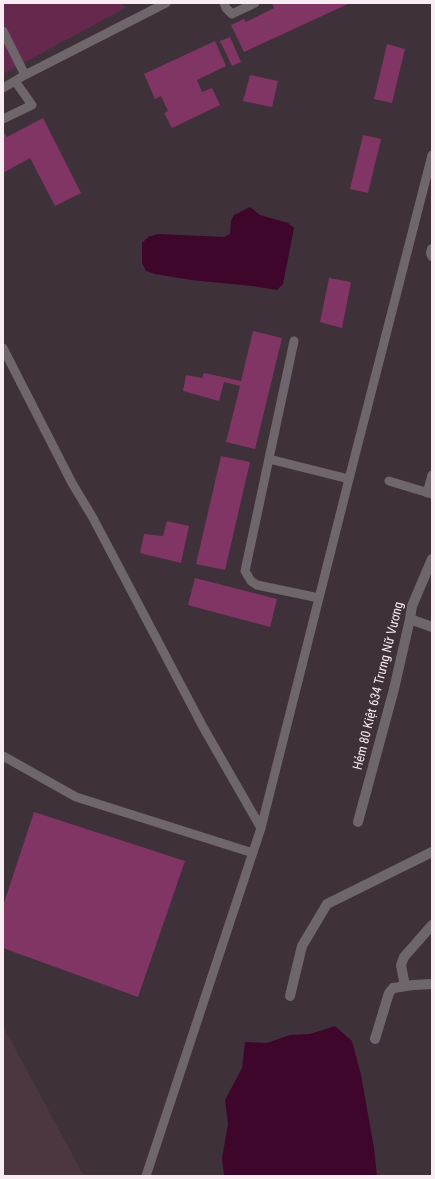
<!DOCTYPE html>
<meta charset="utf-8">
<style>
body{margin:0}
#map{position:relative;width:435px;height:1179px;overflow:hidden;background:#3f3139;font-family:"Roboto Condensed",sans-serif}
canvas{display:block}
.frame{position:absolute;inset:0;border:4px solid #f7edf2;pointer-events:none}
</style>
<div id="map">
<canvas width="435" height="1179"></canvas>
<div class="frame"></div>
</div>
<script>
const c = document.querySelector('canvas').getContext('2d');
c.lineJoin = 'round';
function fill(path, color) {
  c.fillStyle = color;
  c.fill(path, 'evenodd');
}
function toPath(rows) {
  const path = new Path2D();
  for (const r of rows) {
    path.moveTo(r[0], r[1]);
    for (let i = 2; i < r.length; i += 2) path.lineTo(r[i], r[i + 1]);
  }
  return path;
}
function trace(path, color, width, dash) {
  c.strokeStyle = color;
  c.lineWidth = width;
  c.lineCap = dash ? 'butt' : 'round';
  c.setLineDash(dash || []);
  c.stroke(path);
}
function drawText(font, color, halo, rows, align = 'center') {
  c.font = font + ' "Roboto Condensed",sans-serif';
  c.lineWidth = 3.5;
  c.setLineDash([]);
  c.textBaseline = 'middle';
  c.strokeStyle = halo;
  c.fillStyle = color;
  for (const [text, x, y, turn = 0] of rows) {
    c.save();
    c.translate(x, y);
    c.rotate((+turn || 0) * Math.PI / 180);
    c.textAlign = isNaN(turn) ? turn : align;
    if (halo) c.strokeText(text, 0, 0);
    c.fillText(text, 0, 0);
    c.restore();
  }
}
fill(toPath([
 [3,1026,84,1176,3,1176]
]), '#4b3642');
fill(toPath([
 [3,3,122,3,125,8,3,74]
]), '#65294e');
fill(toPath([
 [250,207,260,215,288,223,294,228,283,284,277,290,252,286,191,280,155,274,146,271,142,263,142,243,148,237,158,234,224,237,230,234,231,221,234,215],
 [335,1026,352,1041,361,1075,374,1148,377,1176,224,1176,222,1158,228,1124,225,1100,242,1068,245,1042,267,1043,290,1035,310,1034]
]), '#3e062b');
fill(toPath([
 [272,3,350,3,244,52,231,25,244,19,246,22,274,8],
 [230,37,241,62,232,66,220,41],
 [215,41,226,66,197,80,202,92,212,88,220,105,172,128,164,113,168,111,161,96,155,99,144,74],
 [387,44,405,49,392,103,374,99],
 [250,75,278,81,272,107,243,101],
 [43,118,81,193,55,206,30,158,3,173,3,131,7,137],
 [363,135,381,139,368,193,350,189],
 [329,278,351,282,342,328,320,322],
 [253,331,282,338,255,449,226,442,240,386,224,382,219,401,183,391,186,375,202,378,204,373,241,381],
 [221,456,250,462,225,570,196,564],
 [167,521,189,526,181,563,140,553,144,534,163,536],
 [195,578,277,599,270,627,188,605],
 [34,812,185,861,138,997,3,948,3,906]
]), '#803564');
trace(toPath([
 [224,3,226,8,232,14,255,3],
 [3,31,25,75],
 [3,88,25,75,166,3],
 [3,119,32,105,15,81],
 [294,341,245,571,251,581,257,585,319,598],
 [3,348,72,483,93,518,203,727,261,828],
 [269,459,349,479],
 [389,481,432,494],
 [427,493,432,475],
 [3,756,76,797,253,853],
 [146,1176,261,828,319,598,349,479,432,155]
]), '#6e666a', 9);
trace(toPath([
 [432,249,431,253,432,256],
 [410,619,432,627],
 [358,822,394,689,410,619,412,606,432,559],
 [405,986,401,965,404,957,432,925],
 [290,996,302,946,327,904,432,852],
 [375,1039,389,993,393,988,413,985,432,984]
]), '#6e666a', 10);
drawText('13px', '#f7edf2', '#3f3139', [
 ["Hẻm 80 Kiệt 634 Trưng Nữ Vương",379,686,-76]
]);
</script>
